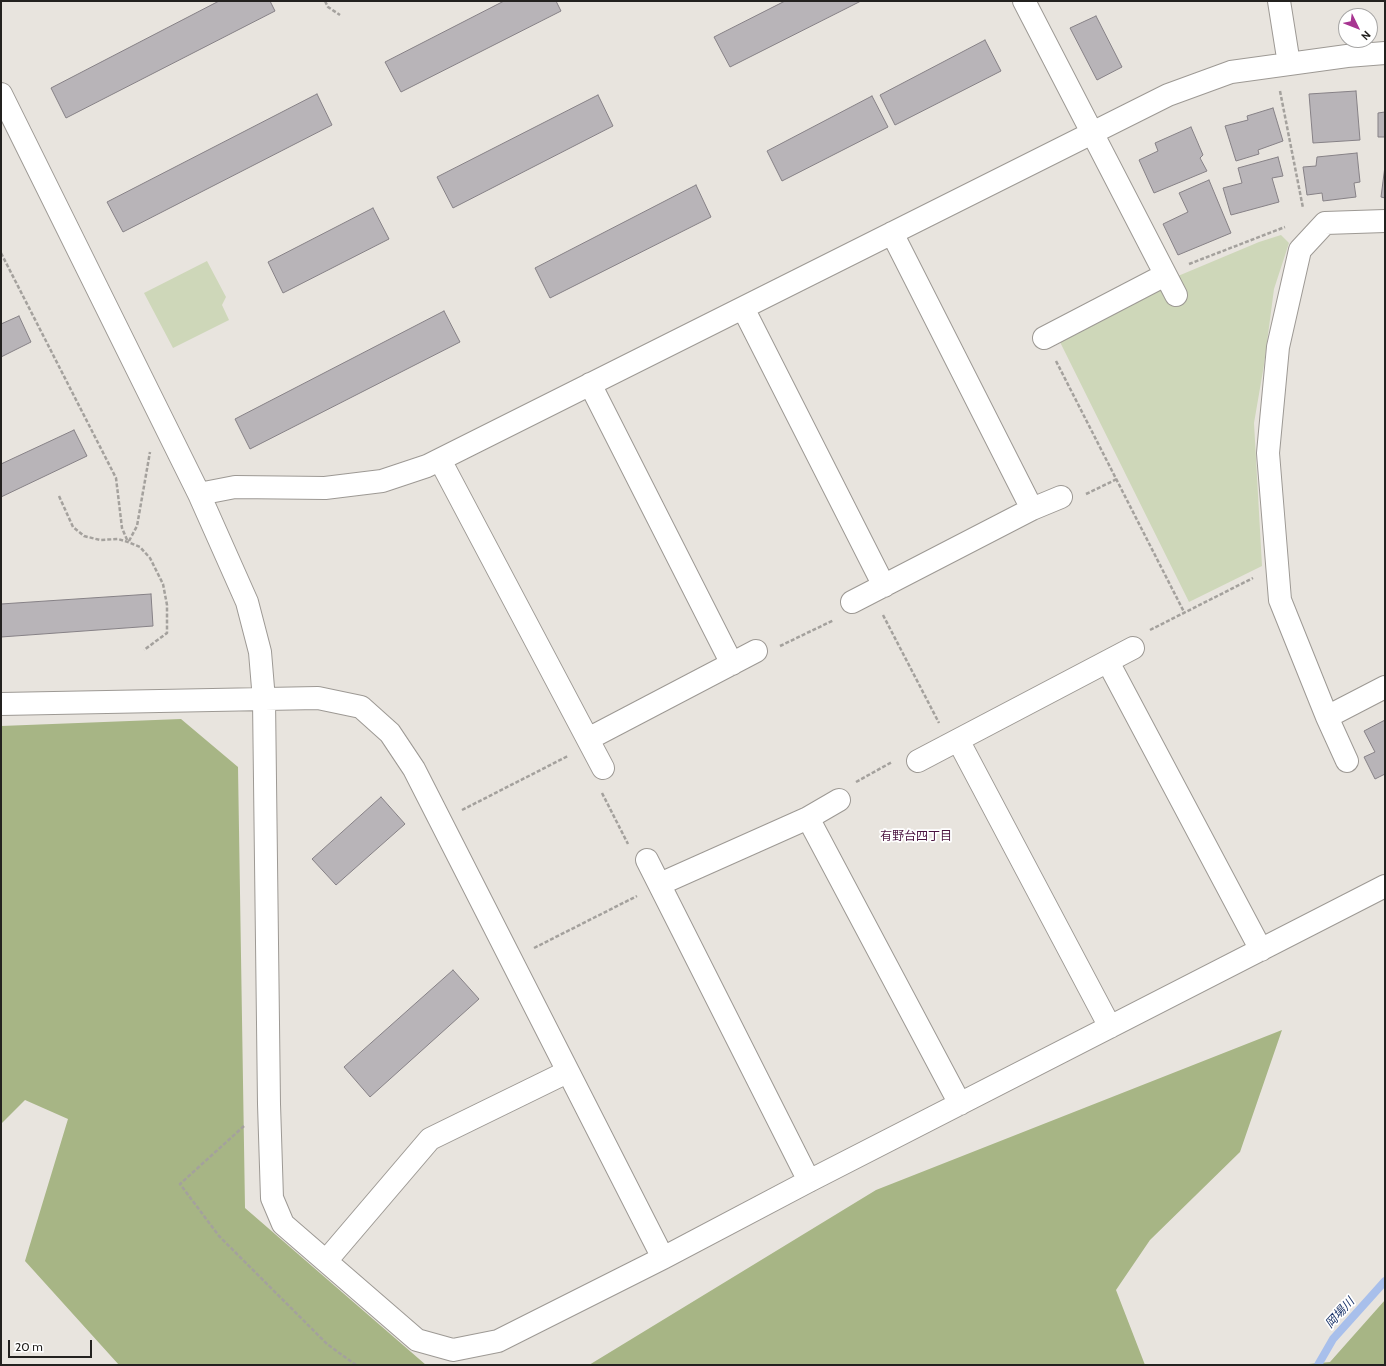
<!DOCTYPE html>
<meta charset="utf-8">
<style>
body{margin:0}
#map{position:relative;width:1386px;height:1366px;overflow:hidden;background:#e8e4de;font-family:Cabin,sans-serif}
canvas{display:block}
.frame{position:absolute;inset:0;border:2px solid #23211f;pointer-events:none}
.north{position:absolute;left:1338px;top:8px;width:40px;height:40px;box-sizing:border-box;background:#fff;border:1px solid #a7a6a5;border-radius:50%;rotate:133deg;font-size:11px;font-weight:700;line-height:16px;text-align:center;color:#23211f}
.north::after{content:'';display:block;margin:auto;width:14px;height:18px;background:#a73591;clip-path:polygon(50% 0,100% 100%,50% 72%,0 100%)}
.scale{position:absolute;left:8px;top:1340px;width:84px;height:18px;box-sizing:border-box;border:2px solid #23211f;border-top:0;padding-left:5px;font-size:12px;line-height:14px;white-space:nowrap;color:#23211f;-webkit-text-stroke:3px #fff;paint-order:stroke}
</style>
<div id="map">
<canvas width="1386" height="1366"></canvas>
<div class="frame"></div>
<div class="north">N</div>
<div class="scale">20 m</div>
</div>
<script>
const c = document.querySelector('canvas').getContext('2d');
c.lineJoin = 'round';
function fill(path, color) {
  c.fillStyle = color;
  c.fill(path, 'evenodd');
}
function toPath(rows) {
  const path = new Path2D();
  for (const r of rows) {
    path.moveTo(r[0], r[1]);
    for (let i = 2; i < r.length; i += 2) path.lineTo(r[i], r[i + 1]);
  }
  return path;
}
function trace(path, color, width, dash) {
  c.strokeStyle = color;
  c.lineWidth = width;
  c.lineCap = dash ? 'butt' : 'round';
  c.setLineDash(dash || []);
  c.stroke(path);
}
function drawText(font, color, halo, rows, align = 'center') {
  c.font = font + ' Cabin,"Noto Sans JP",sans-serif';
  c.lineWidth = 3.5;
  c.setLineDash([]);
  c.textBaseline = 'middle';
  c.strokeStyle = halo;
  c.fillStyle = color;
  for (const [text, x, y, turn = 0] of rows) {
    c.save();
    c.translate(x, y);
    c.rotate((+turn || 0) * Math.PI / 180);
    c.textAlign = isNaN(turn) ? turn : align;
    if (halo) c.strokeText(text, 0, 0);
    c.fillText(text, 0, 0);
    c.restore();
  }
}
fill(toPath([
 [1281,235,1289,243,1274,289,1264,365,1254,423,1262,566,1189,602,1060,342,1178,276,1259,242],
 [207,261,226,297,222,305,229,320,173,348,144,293]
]), '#ced7b9');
fill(toPath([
 [181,719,238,767,245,1208,426,1365,119,1365,25,1261,68,1119,25,1100,1,1124,1,726],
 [1282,1030,1240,1152,1150,1240,1116,1290,1145,1365,589,1365,876,1190],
 [1385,1300,1385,1365,1298,1365,1330,1362]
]), '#a7b585');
trace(toPath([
 [1318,1365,1333,1339,1385,1281]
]), '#a8bfeb', 8);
const building = toPath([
 [219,1,270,1,275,11,66,118,51,88,219,1],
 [504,1,556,1,561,11,401,92,385,62,504,1],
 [785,1,861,1,730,67,714,37,785,1],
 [1096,16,1122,67,1097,80,1070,28,1096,16],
 [985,40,1001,71,895,125,880,95,985,40],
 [1356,91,1360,140,1313,143,1309,94,1356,91],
 [317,94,332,125,123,232,107,202,317,94],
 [598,95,613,126,453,208,437,177,598,95],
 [872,96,888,127,782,181,767,151,872,96],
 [1273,108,1283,141,1258,150,1259,154,1236,161,1225,126,1248,120,1247,116,1273,108],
 [1385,112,1385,137,1378,137,1378,113,1385,112],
 [1191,127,1203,155,1200,158,1207,171,1154,193,1139,160,1158,151,1155,143,1191,127],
 [1357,153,1360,182,1354,183,1356,197,1323,201,1322,193,1307,195,1303,167,1316,166,1317,157,1357,153],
 [1278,157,1283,176,1272,178,1279,202,1231,215,1223,188,1242,183,1238,168,1278,157],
 [1385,166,1385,198,1381,197,1385,166],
 [1209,180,1231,233,1178,255,1163,224,1188,212,1179,193,1209,180],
 [696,185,711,217,550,298,535,268,696,185],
 [373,208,389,239,283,293,268,262,373,208],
 [444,311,460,342,250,449,235,419,444,311],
 [19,316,31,342,1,357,1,324,19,316],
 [74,430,87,456,1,497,1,464,74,430],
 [151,594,153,626,1,637,1,604,151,594],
 [1385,720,1385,774,1375,779,1364,757,1375,752,1364,731,1385,720],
 [381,797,405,824,336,885,312,859,381,797],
 [453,970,479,999,370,1097,344,1067,453,970]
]);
fill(building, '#b8b4b8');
trace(building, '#868186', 1);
const minor = toPath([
 [1024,1,1176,295],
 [1279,1,1289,64],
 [1,94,199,494,247,602,260,652,264,700,269,1104,272,1198,283,1224,417,1340,453,1350,498,1341,663,1258,809,1181,1385,886],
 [892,233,1032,509],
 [743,308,884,586],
 [1044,338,1165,275],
 [590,384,732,664],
 [440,460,603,768],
 [199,494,235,487,325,488,382,481,427,466,1168,95,1231,72,1347,56,1385,53],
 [852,602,1032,509,1061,497],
 [1108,662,1261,950],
 [1,704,318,698,361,707,390,733,414,769,663,1258],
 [1327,717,1385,687],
 [588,739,756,651],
 [958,740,1110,1027],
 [918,761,1133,648],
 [1347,761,1327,717,1280,600,1268,453,1278,347,1300,250,1325,223,1385,221],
 [808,818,960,1104],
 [647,860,809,1181],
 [660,884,808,818,839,800],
 [326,1261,430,1139,567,1072]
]);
trace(minor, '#9d9994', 24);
trace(toPath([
 [325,1,328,7,340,15],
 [1280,91,1303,208],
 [1,253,116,478,122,528,128,542],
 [1189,264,1285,227],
 [1056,361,1184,612],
 [1086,494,1117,479],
 [59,496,73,527,84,536,100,540,118,539,128,542,140,547,150,558,163,584,167,605,167,633,144,650],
 [129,541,137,526,150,452],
 [883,615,939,723],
 [1150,630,1253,578],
 [780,646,834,620],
 [856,782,892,762],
 [602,793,628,844],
 [462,810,568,756],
 [534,948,637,896],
 [244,1126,180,1184,219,1236,327,1344,356,1365]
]), '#a4a19d', 2.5, [4, 2]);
trace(minor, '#fff', 22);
drawText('12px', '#4a133f', '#fff', [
 ["有野台四丁目",916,836]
]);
drawText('italic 12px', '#1d366b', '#fff', [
 ["岡場川",1340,1313,-48]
]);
</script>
